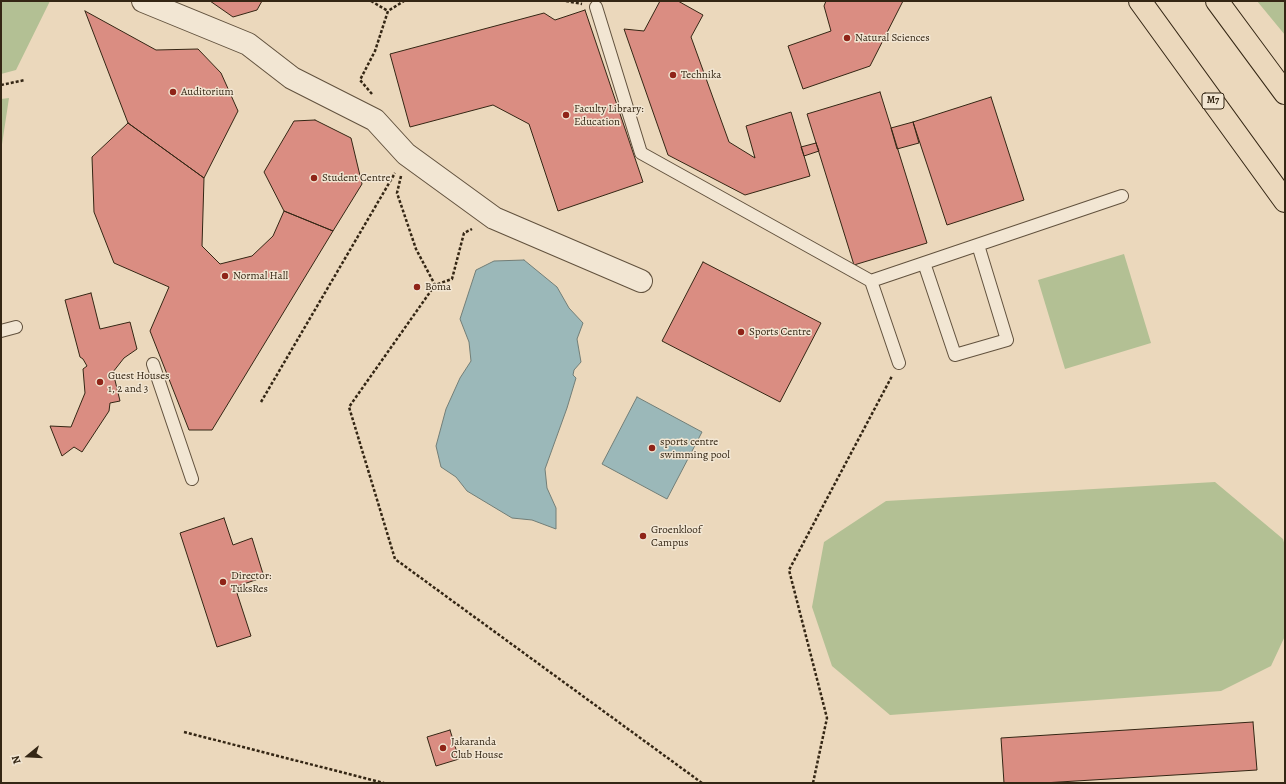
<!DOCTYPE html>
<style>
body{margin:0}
#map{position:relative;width:1286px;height:784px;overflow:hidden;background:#ebd8bc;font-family:Alegreya,serif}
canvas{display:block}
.frame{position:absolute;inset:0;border:2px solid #342614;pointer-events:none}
.north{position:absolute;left:8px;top:736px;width:40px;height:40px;-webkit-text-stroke:3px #f2e6d3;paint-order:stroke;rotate:252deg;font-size:11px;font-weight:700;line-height:16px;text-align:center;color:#342614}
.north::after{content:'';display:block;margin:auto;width:14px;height:18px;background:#342614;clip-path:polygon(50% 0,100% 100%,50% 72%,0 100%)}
</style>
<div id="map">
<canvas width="1286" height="784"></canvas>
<div class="frame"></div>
<div class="north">N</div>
</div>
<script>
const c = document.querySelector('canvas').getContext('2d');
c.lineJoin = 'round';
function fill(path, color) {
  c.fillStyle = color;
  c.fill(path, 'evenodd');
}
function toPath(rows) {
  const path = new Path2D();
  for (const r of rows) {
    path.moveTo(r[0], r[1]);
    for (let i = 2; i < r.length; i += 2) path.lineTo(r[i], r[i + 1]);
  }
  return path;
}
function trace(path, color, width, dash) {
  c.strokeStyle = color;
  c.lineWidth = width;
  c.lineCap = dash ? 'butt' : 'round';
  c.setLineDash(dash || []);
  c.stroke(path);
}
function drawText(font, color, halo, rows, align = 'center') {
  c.font = font + ' Alegreya,serif';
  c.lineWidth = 3;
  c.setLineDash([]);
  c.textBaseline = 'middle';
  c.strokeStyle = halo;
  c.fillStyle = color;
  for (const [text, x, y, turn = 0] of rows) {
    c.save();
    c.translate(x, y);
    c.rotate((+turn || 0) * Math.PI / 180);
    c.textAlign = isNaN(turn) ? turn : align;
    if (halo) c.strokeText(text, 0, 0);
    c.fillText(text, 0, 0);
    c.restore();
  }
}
fill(toPath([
 [1,1,50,1,16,70,1,74],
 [1257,1,1285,1,1285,35],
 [9,98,1,151,1,99],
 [1124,254,1151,343,1065,369,1038,280],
 [1215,482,1283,539,1285,546,1285,636,1271,666,1221,691,890,715,832,666,812,607,824,542,886,501]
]), '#b3c094');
const water = toPath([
 [524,260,557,287,569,308,583,323,577,339,581,362,574,370,573,375,576,378,567,408,545,469,547,488,556,508,556,529,532,520,512,518,467,491,456,477,441,467,436,446,446,409,460,378,471,361,469,342,460,319,476,270,494,261,524,260],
 [637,397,702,432,667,499,602,464,637,397]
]);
fill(water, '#9bb8b9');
trace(water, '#727e77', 1);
const building = toPath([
 [210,1,262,1,257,10,233,17,210,1],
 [660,1,678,1,703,15,691,37,729,142,755,158,746,126,791,112,810,176,745,195,668,155,624,29,644,31,660,1],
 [826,1,903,1,870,66,803,89,788,46,831,31,824,6,826,1],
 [585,10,643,182,558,211,529,124,493,105,410,127,390,54,544,13,555,20,585,10],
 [85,11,156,50,198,49,221,73,238,111,204,178,128,123,85,11],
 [880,92,927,243,854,265,807,114,880,92],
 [991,97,1024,200,947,225,913,122,991,97],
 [315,120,351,138,362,184,333,231,284,211,264,172,294,121,315,120],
 [913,122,919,143,897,149,891,128,913,122],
 [128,123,204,178,202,246,220,264,252,256,273,236,284,211,333,231,212,430,189,430,150,331,169,287,114,263,94,212,92,157,128,123],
 [816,143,819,151,804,156,801,147,816,143],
 [703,262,821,323,780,402,662,341,703,262],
 [91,293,100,329,130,322,137,349,124,358,113,372,120,401,110,403,109,411,82,452,74,447,62,456,50,426,71,427,85,393,83,369,87,366,83,359,80,357,65,300,91,293],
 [224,518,233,545,252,538,264,577,235,587,251,636,217,647,180,533,224,518],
 [1253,722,1257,770,1043,783,1004,783,1001,738,1253,722],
 [450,730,459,759,436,766,427,737,450,730]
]);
fill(building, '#da8d82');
trace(building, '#342614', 1);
const lane = toPath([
 [596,7,641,153,871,281,1122,196],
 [924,263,955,355,1007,340,978,245],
 [871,281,899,363],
 [1,331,16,327],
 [153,364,192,479]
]);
const street = toPath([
 [143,1,248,44,292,78,375,120,406,154,494,218,641,281]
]);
const primary = toPath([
 [1140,1,1285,201],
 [1217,1,1285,93]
]);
trace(lane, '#62523e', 14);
trace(street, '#62523e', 24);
trace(primary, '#342614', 24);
trace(toPath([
 [371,1,388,11],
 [566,1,582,4],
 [1,85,25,80],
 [372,94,360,80,375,51,388,11,404,1],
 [401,176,397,193,416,249,435,285,452,279,464,233,472,229],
 [435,285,349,407,395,559,702,783],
 [261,402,395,173],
 [184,732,384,783],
 [813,783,827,718,789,570,892,376]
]), '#342614', 2.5, [3, 2]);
trace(lane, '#f2e6d3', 12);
trace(street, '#f2e6d3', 22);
trace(primary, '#ebd8bc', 22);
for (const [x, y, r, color] of [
 [847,38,4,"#8f2418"],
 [673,75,4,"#8f2418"],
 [173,92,4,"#8f2418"],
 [566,115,4,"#8f2418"],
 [314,178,4,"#8f2418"],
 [225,276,4,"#8f2418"],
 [417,287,4,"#8f2418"],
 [741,332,4,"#8f2418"],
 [100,382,4,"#8f2418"],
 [652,448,4,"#8f2418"],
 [643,536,4,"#8f2418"],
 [223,582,4,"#8f2418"],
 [443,748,4,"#8f2418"]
]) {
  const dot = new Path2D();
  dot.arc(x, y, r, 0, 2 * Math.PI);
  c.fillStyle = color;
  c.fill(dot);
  trace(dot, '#f2e6d3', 1.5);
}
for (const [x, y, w] of [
 [1213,101,22]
]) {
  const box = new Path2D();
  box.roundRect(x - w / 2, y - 8, w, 16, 3);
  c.fillStyle = '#f2e6d3';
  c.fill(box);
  trace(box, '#342614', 1);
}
drawText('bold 10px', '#342614', null, [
 ["M7",1213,101]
]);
drawText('11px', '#342614', '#f2e6d3', [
 ["Natural Sciences",855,38],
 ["Technika",681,75],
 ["Auditorium",181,92],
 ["Faculty Library:",574,109],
 ["Education",574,122],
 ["Student Centre",322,178],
 ["Normal Hall",233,276],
 ["Boma",425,287],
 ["Sports Centre",749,332],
 ["Guest Houses",108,376],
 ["1, 2 and 3",108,389],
 ["sports centre",660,442],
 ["swimming pool",660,455],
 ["Groenkloof",651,530],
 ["Campus",651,543],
 ["Director:",231,576],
 ["TuksRes",231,589],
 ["Jakaranda",451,742],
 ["Club House",451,755]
], 'left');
</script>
